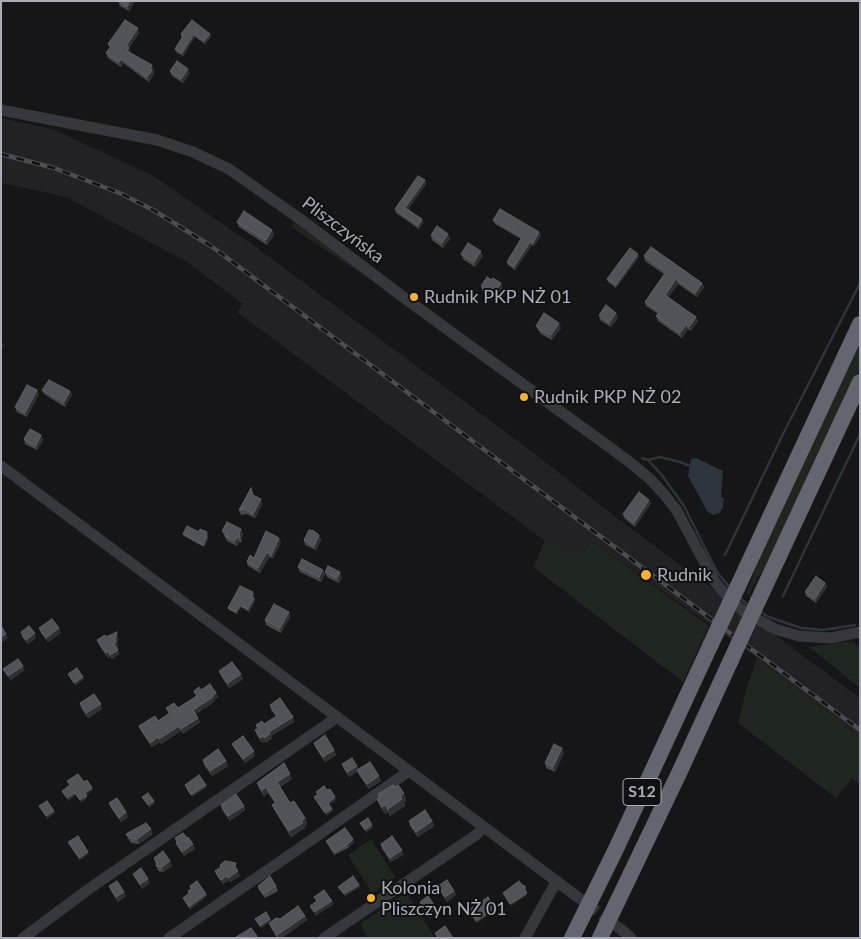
<!DOCTYPE html>
<meta charset="utf-8">
<style>
body{margin:0}
#map{position:relative;width:861px;height:939px;overflow:hidden;background:#161618;font-family:Lato,sans-serif}
canvas{display:block}
.frame{position:absolute;inset:0;border:2px solid #a8adb8;pointer-events:none}
</style>
<div id="map">
<canvas width="861" height="939"></canvas>
<div class="frame"></div>
</div>
<script>
const c = document.querySelector('canvas').getContext('2d');
c.lineJoin = 'round';
function fill(path, color) {
  c.fillStyle = color;
  c.fill(path, 'evenodd');
}
function toPath(rows) {
  const path = new Path2D();
  for (const r of rows) {
    path.moveTo(r[0], r[1]);
    for (let i = 2; i < r.length; i += 2) path.lineTo(r[i], r[i + 1]);
  }
  return path;
}
function trace(path, color, width, dash) {
  c.strokeStyle = color;
  c.lineWidth = width;
  c.lineCap = dash ? 'butt' : 'round';
  c.setLineDash(dash || []);
  c.stroke(path);
}
function drawText(font, color, halo, rows, align = 'center') {
  c.font = font + ' Lato,sans-serif';
  c.lineWidth = 4;
  c.setLineDash([]);
  c.textBaseline = 'middle';
  c.strokeStyle = halo;
  c.fillStyle = color;
  for (const [text, x, y, turn = 0] of rows) {
    c.save();
    c.translate(x, y);
    c.rotate((+turn || 0) * Math.PI / 180);
    c.textAlign = isNaN(turn) ? turn : align;
    if (halo) c.strokeText(text, 0, 0);
    c.fillText(text, 0, 0);
    c.restore();
  }
}
fill(toPath([
 [1,118,52,129,152,175,249,242,530,450,613,515,860,698,860,736,757,658,592,541,584,552,575,555,545,541,237,312,243,304,187,262,66,197,1,183]
]), '#222225');
fill(toPath([
 [297,218,386,290,291,227],
 [860,336,860,369,769,564,758,577,749,595,746,593,754,575,757,559],
 [545,541,575,555,584,552,592,541,709,626,683,682,533,567],
 [852,641,860,647,860,688,809,647],
 [757,658,860,736,860,785,852,779,836,798,738,723,746,690],
 [371,839,396,878,372,893,348,855],
 [406,892,435,938,368,938,360,924]
]), '#1e261f');
fill(toPath([
 [696,458,723,471,721,497,724,498,723,507,720,513,713,515,707,511,688,476,691,459]
]), '#2c353c');
trace(toPath([
 [642,458,648,460,660,457,680,462,690,466],
 [648,460,661,474,684,506,717,572,731,589],
 [725,555,781,438,860,283],
 [783,596,860,434],
 [740,598,749,606],
 [760,612,769,617,801,628,823,630,855,625]
]), '#2c353c', 2.5);
trace(toPath([
 [575,895,623,931]
]), '#333438', 11, [11, 5.5]);
trace(toPath([
 [1,110,157,140,193,152,229,169,307,224,403,297,627,460,650,479,664,494,677,511,715,582,728,597,743,611,775,629,799,636,831,638,860,632],
 [1,466,575,895],
 [623,931,631,938],
 [23,938,86,891,336,718],
 [169,938,297,850,409,771],
 [324,938,476,835,483,828],
 [525,938,556,882]
]), '#37383d', 11);
trace(toPath([
 [738,586,860,324],
 [758,601,860,382],
 [572,938,616,849,710,646],
 [600,938,680,771,731,660]
]), '#63666e', 16);
const rail = toPath([
 [1,154,54,168,122,194,153,210,211,246,860,730]
]);
trace(rail, '#4a4c52', 4.5);
trace(rail, '#111113', 2.5, [8]);
trace(toPath([
 [710,646,738,586],
 [731,660,758,601]
]), '#63666e', 16);
fill(toPath([
 [118,1,135,1,129,11,120,6],
 [139,33,129,48,130,53,154,70,153,72,154,74,149,82,123,63,121,67,108,58,106,53,110,48,108,44],
 [181,34,210,34,211,37,205,44,195,37,183,56,176,52,175,49,182,38],
 [170,71,190,73,183,83,172,76],
 [425,180,426,184,408,209,422,219,423,223,419,229,396,213,395,209],
 [493,220,541,235,534,246,532,245,515,270,508,265,507,262,521,239,495,224],
 [237,222,272,230,274,235,267,245,239,227],
 [448,234,450,239,443,248,432,240,431,235],
 [461,254,483,256,475,267,463,259],
 [644,256,702,283,704,287,697,297,678,284,668,297,698,321,691,331,688,329,682,338,658,321,656,316,658,314,646,306,645,302,664,274,645,261],
 [639,257,616,288,608,282,607,279],
 [492,280,501,283,502,288,495,299,482,291,481,286],
 [616,313,618,318,611,327,600,320,599,315],
 [536,326,561,328,552,340,541,334,540,332,538,330],
 [42,390,70,391,72,395,65,407,44,394],
 [39,394,27,417,17,412,15,407],
 [41,435,43,440,37,450,25,444,24,439],
 [253,495,262,504,255,518,247,514,241,515,239,510],
 [651,503,635,527,624,518,623,514],
 [241,529,243,534,241,538,242,542,239,542,237,546,227,541,222,531],
 [207,532,208,535,207,536,208,539,204,547,184,536,183,534],
 [319,535,321,540,316,550,305,545,304,540],
 [281,542,273,558,269,557,260,573,248,566,247,562],
 [298,567,325,574,321,582,300,572],
 [325,572,342,577,339,583,327,577],
 [825,583,827,587,816,603,806,596,805,592],
 [253,592,254,595,252,597,254,598,255,601,249,612,241,607,237,614,229,610,228,608],
 [289,612,290,617,281,633,266,625,265,620],
 [39,628,61,633,48,642,41,633],
 [21,632,36,638,28,644,22,637],
 [106,637,118,637,117,644,118,647,117,648,119,654,112,659,110,656,108,658,99,645,97,640],
 [219,671,243,679,229,688,221,676],
 [201,690,216,693,218,697,214,700,215,701,196,714,200,722,183,734,181,731,161,744,160,742,152,747,141,731,139,726,158,721,169,714,166,708,178,708,196,696,194,691],
 [80,703,102,709,88,718,81,708],
 [270,705,293,717,294,722,271,736,272,738,266,743,265,741,262,743,257,735,255,730,257,729,256,725,264,724,276,716,271,710],
 [314,743,334,750,336,755,325,762,315,747],
 [232,744,255,756,245,763,234,748],
 [564,753,555,772,546,768,545,763],
 [203,760,228,766,212,776,204,765],
 [342,764,357,766,358,769,381,781,369,789,359,775,358,771,349,777,344,769],
 [292,779,280,787,290,803,305,818,307,824,304,826,305,828,291,837,275,811,272,805,275,803,268,793,264,796,259,788,257,783],
 [395,787,404,793,406,801,404,802,405,806,390,816,388,812,385,814,380,806,377,799,379,797,378,794],
 [109,803,126,812,128,817,121,822,111,808],
 [221,805,244,806,245,810,230,821,222,810],
 [409,821,432,821,434,826,418,837,410,826],
 [126,834,153,834,139,844,131,843,128,838],
 [175,838,195,849,184,856,178,847],
 [353,839,354,842,348,848,334,855,326,841],
 [381,844,402,850,403,855,391,862,382,849],
 [154,858,172,866,163,872,158,871],
 [220,865,237,868,237,870,240,876,230,882,229,880,223,884,217,876,215,871,221,868],
 [133,874,150,883,142,889,135,878],
 [109,886,124,892,126,896,118,902,111,891],
 [258,886,276,886,278,891,265,898,259,890],
 [438,886,454,891,456,895,447,902,440,891],
 [420,902,436,908,438,913,430,918,422,906],
 [305,916,307,920,282,938,277,938,271,928,269,923,280,919]
]), '#47494d');
fill(toPath([
 [130,1,135,1,129,11,127,7],
 [138,28,139,33,129,48,131,52,129,55,127,51,126,46],
 [194,34,195,37,183,56,182,53],
 [210,34,211,37,205,44,204,41],
 [122,59,123,63,121,67,119,62],
 [152,65,154,70,153,72,154,74,149,82,147,77,150,69],
 [188,69,190,73,183,83,181,79],
 [425,180,426,184,407,211,405,208],
 [422,219,423,223,419,229,418,226],
 [272,230,274,235,267,245,266,240],
 [539,232,541,235,534,246,533,243],
 [448,234,450,239,443,248,442,243],
 [530,242,532,245,515,270,514,267],
 [481,251,483,256,475,267,474,262],
 [638,254,639,257,616,288,616,285],
 [676,279,678,284,667,299,665,295],
 [501,283,502,288,495,299,493,294],
 [702,283,704,287,697,297,695,293],
 [616,313,618,318,611,327,609,323],
 [696,317,698,321,691,331,689,327],
 [559,323,561,328,552,340,551,335],
 [686,325,688,329,682,338,680,333],
 [3,343,4,345,1,350,1,346],
 [37,390,39,394,27,417,25,413],
 [70,391,72,395,65,407,64,402],
 [41,435,43,440,37,450,36,446],
 [261,499,262,504,255,518,253,514],
 [649,500,651,503,635,527,634,523],
 [241,529,243,534,241,538,242,542,239,534],
 [319,535,321,540,316,550,314,546],
 [207,536,208,539,204,547,203,545],
 [237,537,239,542,237,546,235,541],
 [279,538,281,542,273,558,272,554],
 [267,552,269,557,260,573,258,568],
 [323,570,325,574,321,582,319,577],
 [340,572,342,577,339,583,337,578],
 [825,583,827,587,816,603,815,599],
 [254,598,255,601,249,612,248,609],
 [240,605,241,607,237,614,236,612],
 [289,612,290,617,281,633,280,628],
 [59,628,61,633,48,642,46,638],
 [117,632,118,637,117,644,118,647,116,649,114,644],
 [35,633,36,638,28,644,26,640],
 [6,634,8,638,1,643,1,637],
 [118,650,119,654,112,659,110,655],
 [108,651,110,656,108,658,106,653],
 [23,666,25,670,10,681,8,676],
 [241,674,243,679,229,688,228,683],
 [83,677,84,679,75,686,74,683],
 [216,693,218,697,214,700,215,701,195,715,193,710],
 [101,704,102,709,88,718,86,713],
 [293,717,294,722,271,736,272,738,266,743,264,738,269,732],
 [198,718,200,722,183,734,181,729],
 [179,726,181,731,161,744,159,739],
 [263,736,265,741,262,743,260,738],
 [158,737,160,742,152,747,150,743],
 [562,748,564,753,555,772,553,767],
 [334,750,336,755,325,762,323,757],
 [254,751,255,756,245,763,243,759],
 [226,761,228,766,212,776,210,771],
 [357,766,359,771,349,777,347,772],
 [290,774,292,779,279,788,277,782],
 [379,776,381,781,369,789,367,784],
 [206,785,207,787,192,797,191,795],
 [266,787,268,793,264,796,262,790],
 [92,788,93,790,86,795,85,793],
 [75,793,76,795,68,801,67,798],
 [404,793,406,801,404,802,405,806,390,816,388,809,400,796],
 [87,796,87,798,81,803,80,800],
 [335,797,336,800,329,805,328,803],
 [154,801,155,803,149,808,148,805],
 [385,805,388,812,385,814,382,807],
 [244,806,245,810,230,821,228,816],
 [332,809,333,811,326,816,325,813],
 [54,811,55,813,47,819,46,816],
 [126,812,128,817,121,822,119,818],
 [305,818,307,824,304,826,305,828,291,837,289,831],
 [432,821,434,826,418,837,416,832],
 [372,825,373,828,366,833,365,830],
 [151,829,153,834,139,844,137,839],
 [353,839,354,842,348,848,347,845],
 [193,844,195,849,184,856,182,852],
 [402,850,403,855,391,862,390,858],
 [88,852,89,854,79,861,79,858],
 [170,861,172,866,163,872,162,867],
 [238,871,240,876,230,882,228,878],
 [227,876,229,880,223,884,221,880],
 [148,879,150,883,142,889,140,884],
 [359,885,360,887,344,897,344,894],
 [454,891,456,895,447,902,445,897],
 [124,892,126,896,118,902,116,897],
 [527,893,527,895,511,906,510,904],
 [206,894,207,896,190,910,189,907],
 [332,901,333,905,315,916,314,912],
 [436,908,438,913,430,918,428,914],
 [495,908,496,910,477,923,476,921],
 [305,916,307,920,282,938,278,938,277,935],
 [270,919,271,921,260,929,260,926]
]), '#2f3033');
const building = toPath([
 [119,1,130,1,127,7,119,1],
 [125,20,138,28,126,46,129,47,127,51,152,65,150,69,152,70,147,77,122,59,119,62,106,53,111,46,108,44,125,20],
 [192,20,210,34,204,41,194,34,182,53,175,49,183,36,181,34,192,20],
 [177,61,188,69,181,79,170,71,177,61],
 [418,176,425,180,405,208,422,219,418,226,395,209,418,176],
 [500,209,539,232,533,243,530,242,514,267,507,262,522,237,493,220,500,209],
 [244,211,272,230,266,240,237,222,244,211],
 [437,226,448,234,442,243,431,235,437,226],
 [468,243,481,251,474,262,461,254,468,243],
 [651,247,702,283,695,293,676,279,665,295,696,317,689,327,686,325,680,333,656,316,660,312,645,302,666,272,644,256,651,247],
 [630,248,638,254,616,285,607,279,630,248],
 [487,277,492,280,493,278,501,283,493,294,481,286,487,277],
 [606,305,616,313,609,323,599,315,606,305],
 [544,313,559,323,551,335,539,330,540,328,536,326,544,313],
 [49,380,70,391,64,402,42,390,49,380],
 [27,385,37,390,25,413,15,407,27,385],
 [30,429,41,435,36,446,24,439,30,429],
 [251,488,253,495,261,499,253,514,245,509,239,510,251,488],
 [639,492,649,500,634,523,623,514,639,492],
 [227,522,241,529,239,534,240,537,237,537,235,541,225,536,227,533,222,531,227,522],
 [187,526,199,532,200,529,207,532,205,535,207,536,203,545,183,534,187,526],
 [309,530,314,531,319,535,314,546,304,540,309,530],
 [266,531,279,538,272,554,267,552,258,568,247,562,250,555,254,558,266,531],
 [302,559,323,570,319,577,298,567,302,559],
 [328,566,340,572,337,578,325,572,328,566],
 [816,576,825,583,815,599,805,592,816,576],
 [240,586,253,592,251,596,254,598,248,609,240,605,236,612,228,608,240,586],
 [274,604,289,612,280,628,265,620,274,604],
 [52,619,59,628,46,638,39,628,52,619],
 [1,626,6,634,1,637,1,626],
 [29,626,35,633,26,640,21,632,29,626],
 [117,632,115,640,116,642,114,644,118,650,110,655,108,651,106,653,97,640,105,635,106,637,117,632],
 [18,659,23,666,8,676,3,669,18,659],
 [232,662,241,674,228,683,219,671,232,662],
 [77,668,83,677,74,683,68,674,77,668],
 [210,684,216,693,212,696,213,697,193,710,198,718,181,729,179,726,159,739,158,737,150,743,139,726,155,716,158,721,170,713,166,708,174,703,178,708,197,696,194,691,199,687,201,690,210,684],
 [94,694,101,704,86,713,80,703,94,694],
 [280,698,293,717,269,732,270,734,264,738,263,736,260,738,255,730,258,728,256,725,262,721,264,724,277,716,270,705,280,698],
 [325,735,334,750,323,757,314,743,325,735],
 [243,736,254,751,243,759,232,744,243,736],
 [554,744,562,748,553,767,545,763,554,744],
 [218,749,226,761,210,771,203,760,218,749],
 [352,758,357,766,347,772,342,764,352,758],
 [370,762,379,776,367,784,357,770,370,762],
 [284,763,290,774,277,782,290,803,294,801,305,818,301,821,303,823,289,831,272,805,276,802,266,787,262,790,257,783,284,763],
 [78,774,84,782,87,780,92,788,85,793,87,796,80,800,75,793,67,798,62,791,70,785,67,781,78,774],
 [199,775,206,785,191,795,185,785,199,775],
 [393,785,395,787,398,785,404,793,400,796,402,799,388,809,385,805,382,807,377,799,380,797,378,794,393,785],
 [324,786,327,790,330,789,335,797,328,803,332,809,325,813,314,797,318,794,316,792,324,786],
 [148,793,154,801,148,805,142,797,148,793],
 [236,794,244,806,228,816,221,805,236,794],
 [117,798,126,812,119,818,109,803,117,798],
 [47,801,54,811,46,816,39,806,47,801],
 [425,810,432,821,416,832,409,821,425,810],
 [368,818,372,825,365,830,360,823,368,818],
 [146,823,151,829,137,839,129,838,126,834,146,823],
 [345,828,353,839,347,845,334,852,326,841,345,828],
 [183,833,187,838,188,837,193,844,182,852,176,843,178,842,175,838,183,833],
 [78,836,88,852,79,858,68,842,78,836],
 [392,836,402,850,390,858,381,844,392,836],
 [163,851,170,861,162,867,156,866,157,863,154,858,163,851],
 [225,861,236,863,235,867,238,871,228,878,227,876,221,880,215,871,221,867,220,865,225,861],
 [141,868,148,879,140,884,133,874,141,868],
 [270,876,276,886,263,894,258,886,270,876],
 [353,876,359,885,344,894,338,887,353,876],
 [447,880,454,891,445,897,438,886,447,880],
 [117,881,124,892,116,897,109,886,117,881],
 [197,881,206,894,189,907,183,898,189,893,188,891,191,889,190,886,197,881],
 [519,881,522,885,525,886,525,890,527,893,510,904,503,893,519,881],
 [324,890,332,901,314,912,310,906,317,901,314,897,324,890],
 [428,896,436,908,428,914,420,902,428,896],
 [488,897,495,908,476,921,469,910,488,897],
 [298,906,305,916,277,935,269,923,276,918,280,919,298,906],
 [266,912,270,919,260,926,255,919,266,912],
 [445,926,453,938,438,938,435,933,445,926],
 [251,928,257,936,255,938,236,937,251,928]
]);
fill(building, '#525359');
trace(building, '#5f6168', 1);
for (const [x, y, r, color] of [
 [414,297,5,"#f2b134"],
 [524,397,5,"#f2b134"],
 [646,575,6,"#f2b134"],
 [371,898,5,"#f2b134"]
]) {
  const dot = new Path2D();
  dot.arc(x, y, r, 0, 2 * Math.PI);
  c.fillStyle = color;
  c.fill(dot);
  trace(dot, '#111113', 2);
}
for (const [x, y, w] of [
 [642,792,38]
]) {
  const box = new Path2D();
  box.roundRect(x - w / 2, y - 13.5, w, 27, 4);
  c.fillStyle = '#111113';
  c.fill(box);
  trace(box, '#a8adb8', 1);
}
drawText('bold 16px', '#a8adb8', null, [
 ["S12",642,792]
]);
drawText('18px', '#a8adb8', '#111113', [
 ["Pliszczyńska",343,230,37]
]);
drawText('18px', '#a8adb8', '#111113', [
 ["Rudnik PKP NŻ 01",424,297],
 ["Rudnik PKP NŻ 02",534,397],
 ["Rudnik",657,575],
 ["Kolonia",381,888],
 ["Pliszczyn NŻ 01",381,909]
], 'left');
</script>
